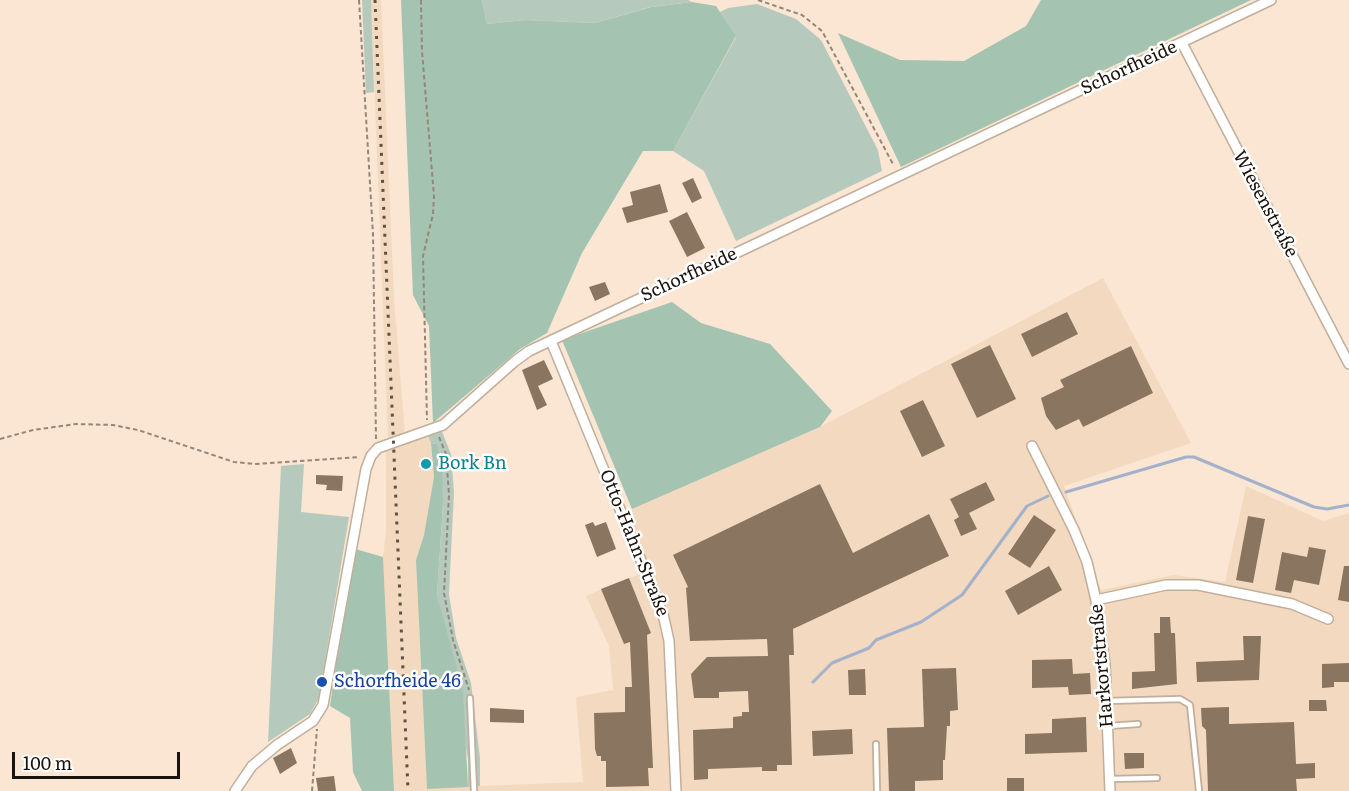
<!DOCTYPE html>
<meta charset="utf-8">
<style>
body{margin:0}
#map{position:relative;width:1349px;height:791px;overflow:hidden;background:#fae6d2;font-family:Literata,serif}
canvas{display:block}
.scale{position:absolute;left:12px;top:752px;width:168px;height:27px;box-sizing:border-box;border:3px solid #1a130c;border-top:0;padding-left:8px;font-size:18px;line-height:21px;white-space:nowrap;color:#1a130c;-webkit-text-stroke:4px #fff;paint-order:stroke}
</style>
<div id="map">
<canvas width="1349" height="791"></canvas>
<div class="scale">100 m</div>
</div>
<script>
const c = document.querySelector('canvas').getContext('2d');
c.lineJoin = 'round';
function fill(path, color) {
  c.fillStyle = color;
  c.fill(path, 'evenodd');
}
function toPath(rows) {
  const path = new Path2D();
  for (const r of rows) {
    path.moveTo(r[0], r[1]);
    for (let i = 2; i < r.length; i += 2) path.lineTo(r[i], r[i + 1]);
  }
  return path;
}
function trace(path, color, width, dash) {
  c.strokeStyle = color;
  c.lineWidth = width;
  c.lineCap = dash ? 'butt' : 'round';
  c.setLineDash(dash || []);
  c.stroke(path);
}
function drawText(font, color, halo, rows, align = 'center') {
  c.font = font + ' Literata,serif';
  c.lineWidth = 5;
  c.setLineDash([]);
  c.textBaseline = 'middle';
  c.strokeStyle = halo;
  c.fillStyle = color;
  for (const [text, x, y, turn = 0] of rows) {
    c.save();
    c.translate(x, y);
    c.rotate((+turn || 0) * Math.PI / 180);
    c.textAlign = isNaN(turn) ? turn : align;
    if (halo) c.strokeText(text, 0, 0);
    c.fillText(text, 0, 0);
    c.restore();
  }
}
fill(toPath([
 [371,0,381,0,394,299,405,435,388,439],
 [1103,278,1191,443,1064,486,1101,590,1174,575,1225,582,1246,486,1323,521,1349,513,1349,791,394,791,383,557,386,531,386,449,428,436,431,443,434,477,424,535,416,560,427,788,583,782,576,697,613,690,609,646,586,596,647,571,629,529,632,509,820,427]
]), '#f3d9bf');
fill(toPath([
 [362,0,371,0,374,92,366,93],
 [482,0,688,0,692,2,650,7,595,23,525,20,487,24],
 [757,4,796,19,821,40,878,150,882,171,736,241,704,171,673,151,736,37,720,12,728,8],
 [441,429,451,454,454,492,449,594,456,638,471,683,480,758,480,786,468,787,468,759,448,642,437,595,443,504,437,444,431,443,428,436],
 [304,464,301,512,349,517,319,698,310,714,268,742,281,466]
]), '#b5cabd');
fill(toPath([
 [401,0,482,0,487,24,525,20,595,23,651,7,692,2,716,6,736,36,673,151,643,151,582,253,547,333,520,349,433,423,429,326,413,295],
 [1041,0,1251,0,901,167,838,33,900,60,964,61,1026,26],
 [672,302,701,323,770,344,832,411,820,427,632,509,562,340],
 [431,443,437,444,442,462,443,504,437,595,463,691,468,787,427,789,416,560,424,535,434,477],
 [352,548,383,557,394,791,362,791,353,772,350,718,330,706]
]), '#a5c3b1');
trace(toPath([
 [1066,492,1186,457,1194,457,1314,507,1327,509,1349,505],
 [813,682,832,663,869,648,876,640,921,622,962,595,1027,506,1048,496]
]), '#a4b1cb', 3);
fill(toPath([
 [693,178,702,198,692,203,682,183],
 [660,184,668,212,627,223,622,208,633,205,630,192],
 [687,212,705,248,687,257,669,221],
 [605,282,610,294,595,301,589,287],
 [1067,312,1078,334,1032,357,1021,334],
 [990,345,1016,399,977,418,951,364],
 [1131,346,1153,393,1083,427,1079,419,1056,430,1046,416,1041,398,1064,387,1060,380],
 [544,360,553,379,538,386,547,405,537,410,522,370],
 [923,400,945,446,922,457,900,411],
 [316,475,343,476,342,491,326,490,327,485,316,484],
 [986,482,995,500,969,513,977,529,961,536,954,520,959,517,950,499],
 [820,484,853,553,929,514,949,556,793,629,794,655,789,655,792,765,777,765,777,771,762,771,762,767,708,769,708,779,694,780,693,730,733,728,733,717,742,716,742,712,749,712,748,691,719,692,719,698,694,698,691,674,707,657,768,656,767,639,690,641,686,588,688,587,673,555],
 [1034,515,1056,530,1030,568,1008,554],
 [1248,516,1265,519,1253,583,1236,580],
 [593,522,595,526,606,522,616,549,597,557,585,525],
 [1309,547,1326,550,1319,585,1294,580,1291,593,1275,590,1282,552,1307,557],
 [1049,566,1062,590,1018,615,1005,591],
 [1344,566,1349,566,1349,602,1338,600],
 [629,578,651,633,647,635,653,768,648,768,649,786,606,787,606,761,601,761,601,756,597,756,595,749,594,713,625,712,625,687,632,687,630,642,624,644,601,589],
 [1160,617,1170,617,1171,633,1175,633,1177,684,1132,689,1132,672,1155,671,1154,633,1160,633],
 [1243,636,1261,636,1259,680,1197,682,1196,662,1244,660],
 [1072,659,1073,674,1090,673,1091,694,1069,695,1068,687,1032,688,1032,660],
 [1349,663,1349,682,1334,682,1334,687,1322,688,1322,664],
 [956,668,958,710,950,711,950,726,947,726,945,760,943,760,943,780,915,781,915,791,889,791,887,728,924,727,922,669],
 [865,669,866,695,849,695,848,670],
 [1309,700,1326,700,1327,711,1309,711],
 [1229,707,1229,724,1294,722,1296,764,1315,763,1315,778,1296,779,1297,791,1208,791,1206,730,1202,726,1201,708],
 [490,708,524,710,524,723,490,722],
 [1086,717,1087,752,1025,754,1025,734,1052,733,1052,719],
 [852,729,853,754,813,756,812,731],
 [291,748,297,763,280,774,273,758],
 [1124,753,1144,753,1144,768,1125,769],
 [334,776,336,791,318,791,316,778],
 [1007,778,1024,778,1024,791,1007,791]
]), '#8a7561');
const lane = toPath([
 [470,698,474,791],
 [1107,701,1180,699,1190,705,1199,791],
 [1108,726,1138,724],
 [876,744,877,791],
 [1109,779,1157,778]
]);
const street = toPath([
 [1182,43,1349,364],
 [551,341,663,614,669,641,676,791],
 [1032,446,1074,530,1087,562,1096,600,1105,664,1110,791],
 [1096,600,1166,585,1198,585,1292,604,1328,619],
 [235,791,252,766,277,745,313,721,323,705,366,469,371,456,378,448,443,425,514,362,529,351,1271,0]
]);
trace(lane, '#c1ae9b', 8);
trace(street, '#c1ae9b', 12);
trace(toPath([
 [359,0,373,234,376,440],
 [421,0,422,51,434,196,433,214,423,256,427,420],
 [758,0,802,15,822,31,894,166],
 [439,437,446,454,449,495,444,593,453,640,469,690],
 [0,439,33,430,76,424,113,425,138,430,234,462,255,464,359,457],
 [312,791,317,729]
]), '#948678', 2, [4.5, 3]);
trace(lane, '#fff', 4.5);
trace(street, '#fff', 9);
trace(toPath([
 [375,0,408,791]
]), '#5b5146', 3, [3, 6]);
for (const [x, y, r, color] of [
 [426,464,6,"#0f9aa8"],
 [322,682,6,"#1a4fb4"]
]) {
  const dot = new Path2D();
  dot.arc(x, y, r, 0, 2 * Math.PI);
  c.fillStyle = color;
  c.fill(dot);
  trace(dot, '#fff', 2);
}
drawText('18px', '#1a130c', '#fff', [
 ["Schorfheide",1129,68,-25],
 ["Wiesenstraße",1265,204,62],
 ["Schorfheide",689,275,-25],
 ["Otto-Hahn-Straße",634,543,68],
 ["Harkortstraße",1102,666,-95]
]);
drawText('18px', '#0d838f', '#fff', [
 ["Bork Bn",438,464]
], 'left');
drawText('18px', '#164399', '#fff', [
 ["Schorfheide 46",334,682]
], 'left');
</script>
